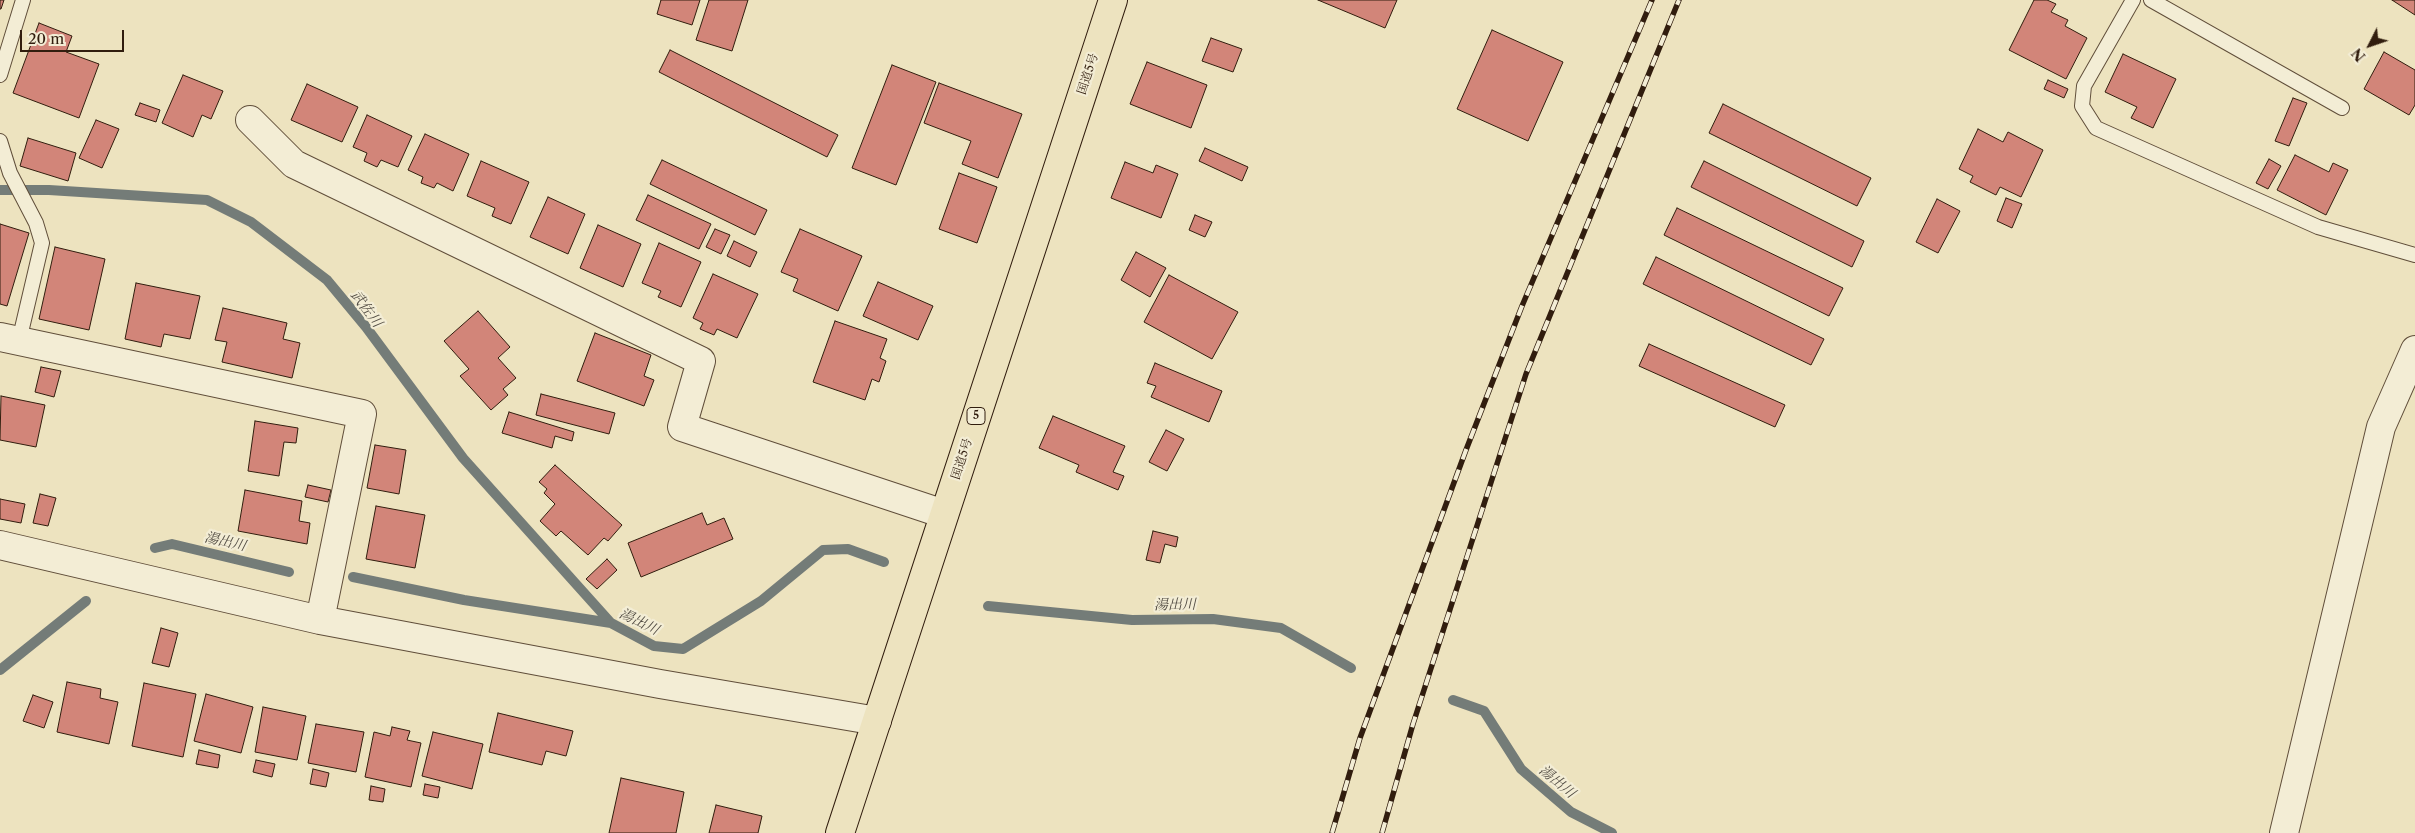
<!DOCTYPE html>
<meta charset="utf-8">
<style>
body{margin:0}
#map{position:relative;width:2415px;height:833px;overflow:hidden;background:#ede3bf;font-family:"Libre Caslon Text",serif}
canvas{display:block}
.north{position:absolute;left:2345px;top:20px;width:50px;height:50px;-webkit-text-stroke:4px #f3edd5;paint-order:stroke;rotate:229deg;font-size:14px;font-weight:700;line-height:20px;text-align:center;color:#311d0e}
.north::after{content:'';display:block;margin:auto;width:18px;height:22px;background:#311d0e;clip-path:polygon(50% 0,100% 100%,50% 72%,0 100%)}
.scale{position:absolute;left:20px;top:30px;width:104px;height:22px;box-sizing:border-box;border:2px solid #311d0e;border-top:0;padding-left:6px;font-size:15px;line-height:18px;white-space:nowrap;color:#311d0e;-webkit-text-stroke:4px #f3edd5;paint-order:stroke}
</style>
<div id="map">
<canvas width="2415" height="833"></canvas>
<div class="north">N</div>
<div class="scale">20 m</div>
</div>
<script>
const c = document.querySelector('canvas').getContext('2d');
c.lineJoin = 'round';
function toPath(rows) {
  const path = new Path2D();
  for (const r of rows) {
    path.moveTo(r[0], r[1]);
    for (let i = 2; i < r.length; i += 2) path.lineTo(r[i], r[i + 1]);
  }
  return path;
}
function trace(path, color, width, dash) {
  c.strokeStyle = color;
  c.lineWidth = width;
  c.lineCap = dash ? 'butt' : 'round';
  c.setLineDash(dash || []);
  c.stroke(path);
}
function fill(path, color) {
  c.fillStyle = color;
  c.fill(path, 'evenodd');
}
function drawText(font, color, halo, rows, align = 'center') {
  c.font = font + ' "Libre Caslon Text","Noto Serif JP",serif';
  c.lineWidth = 4.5;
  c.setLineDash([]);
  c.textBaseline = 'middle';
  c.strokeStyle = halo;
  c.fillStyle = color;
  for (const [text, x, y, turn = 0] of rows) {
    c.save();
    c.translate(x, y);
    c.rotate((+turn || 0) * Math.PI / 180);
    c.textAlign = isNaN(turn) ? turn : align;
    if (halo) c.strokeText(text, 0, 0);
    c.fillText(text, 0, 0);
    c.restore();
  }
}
trace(toPath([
 [0,190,49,190,207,200,251,222,327,280,366,327,463,458,611,623],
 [155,548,172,544,289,572],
 [353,577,464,600,611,623,654,646,683,649,761,601,823,550,848,549,884,562],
 [988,606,1132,620,1213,619,1281,628,1351,668],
 [0,670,86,601],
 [1453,700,1484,711,1521,769,1571,812,1612,833]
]), '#747c78', 10);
const building = toPath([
 [0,0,4,0,1,9,0,9,0,0],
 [661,0,700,0,692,25,657,14,661,0],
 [709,0,748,0,732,51,696,40,709,0],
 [1318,0,1397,0,1385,28,1318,0],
 [2034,0,2047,0,2056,4,2051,12,2068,20,2065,26,2087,38,2066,79,2009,50,2034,0],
 [2392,0,2415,0,2415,15,2392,0],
 [39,23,72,36,66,52,99,64,79,118,13,93,39,23],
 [1492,30,1563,62,1528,141,1457,109,1492,30],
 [1211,38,1242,49,1233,72,1202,61,1211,38],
 [670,50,838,135,827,157,659,72,670,50],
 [2384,52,2415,70,2415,105,2409,115,2364,89,2384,52],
 [2123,54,2176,79,2153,128,2131,118,2137,107,2105,92,2123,54],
 [1147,62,1207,85,1191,128,1130,104,1147,62],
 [892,65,936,82,896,185,852,168,892,65],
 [183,75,223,91,211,119,202,115,193,137,162,123,183,75],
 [2048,80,2068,89,2064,98,2044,89,2048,80],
 [939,83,1022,114,998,178,962,164,971,141,924,123,939,83],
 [307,84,358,107,342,142,291,120,307,84],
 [2293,98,2307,103,2289,146,2275,141,2293,98],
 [140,103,160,110,156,122,135,115,140,103],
 [1723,104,1871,178,1857,206,1709,133,1723,104],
 [367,115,412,136,398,167,381,160,377,167,364,161,367,153,353,147,367,115],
 [96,120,119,129,102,168,79,158,96,120],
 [1978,129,2003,142,2008,132,2043,150,2021,197,2000,187,1996,195,1970,182,1973,176,1959,169,1978,129],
 [425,134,469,154,453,191,437,183,434,188,421,183,423,177,408,170,425,134],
 [28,138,76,153,68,181,20,166,28,138],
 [1205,148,1248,167,1242,181,1199,161,1205,148],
 [2295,155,2329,172,2333,163,2348,170,2326,215,2277,190,2295,155],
 [2269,159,2281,166,2268,189,2256,183,2269,159],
 [662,160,767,210,755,235,650,184,662,160],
 [481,161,529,182,511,224,492,216,495,208,467,196,481,161],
 [1704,161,1864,241,1852,267,1691,187,1704,161],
 [1125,162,1153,173,1156,165,1178,174,1161,218,1111,198,1125,162],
 [959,173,997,187,977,243,939,229,959,173],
 [648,195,711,224,699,249,636,220,648,195],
 [548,197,585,214,568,254,530,237,548,197],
 [2006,198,2022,204,2012,228,1997,221,2006,198],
 [1937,199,1960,211,1938,253,1916,242,1937,199],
 [1677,208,1843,288,1829,316,1664,235,1677,208],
 [1195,215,1212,222,1205,237,1189,230,1195,215],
 [0,224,29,233,7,306,0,304,0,224],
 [598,225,641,244,623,287,580,268,598,225],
 [715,229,730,235,721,254,706,247,715,229],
 [800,229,862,256,838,311,793,291,798,279,781,272,800,229],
 [734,241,757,252,750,267,727,256,734,241],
 [659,243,701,262,681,307,658,297,661,291,642,283,659,243],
 [55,247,105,259,89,330,39,319,55,247],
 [1136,252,1166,268,1150,297,1121,280,1136,252],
 [1656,257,1824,339,1811,365,1643,284,1656,257],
 [713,274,758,294,737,338,717,329,714,335,700,329,703,323,693,318,713,274],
 [1169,275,1238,312,1212,359,1144,322,1169,275],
 [878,282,933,306,918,340,863,316,878,282],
 [136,283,200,296,190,339,164,334,161,347,125,339,136,283],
 [223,308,287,323,283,339,300,343,292,378,222,362,227,342,215,340,223,308],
 [478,311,510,347,498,358,516,378,503,389,508,395,491,410,460,376,469,369,444,341,478,311],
 [835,321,887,339,880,358,886,361,879,382,872,379,865,400,813,382,835,321],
 [595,333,651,355,644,376,654,380,644,406,577,381,595,333],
 [1649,344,1785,405,1775,427,1639,366,1649,344],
 [1155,363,1222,391,1209,422,1151,397,1156,386,1147,383,1155,363],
 [41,367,61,371,54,397,35,392,41,367],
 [541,394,615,413,609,434,536,415,541,394],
 [1,396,45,405,36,447,0,440,1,396],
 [509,412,574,432,572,441,555,436,552,448,502,433,509,412],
 [1053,416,1125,446,1113,472,1124,476,1118,490,1076,472,1079,465,1039,448,1053,416],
 [255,421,298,428,296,443,284,442,279,476,248,471,255,421],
 [1166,430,1184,439,1167,471,1149,462,1166,430],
 [375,445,406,450,399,494,367,488,375,445],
 [555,465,622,525,608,541,604,538,588,555,561,531,556,536,540,521,555,504,544,493,547,489,539,482,555,465],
 [308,485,331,490,328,502,305,497,308,485],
 [245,490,302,501,299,521,310,523,307,544,238,531,245,490],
 [40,494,56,498,48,526,33,523,40,494],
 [0,499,25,504,21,523,0,519,0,499],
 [376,506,425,515,415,568,366,559,376,506],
 [702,513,707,525,724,518,733,539,641,577,628,543,702,513],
 [1153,531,1178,537,1176,547,1165,544,1160,563,1146,560,1153,531],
 [607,559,617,570,597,589,586,579,607,559],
 [161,628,178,633,169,667,152,663,161,628],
 [67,682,101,689,100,698,118,702,109,744,57,732,67,682],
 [144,683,196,694,183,757,132,746,144,683],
 [206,694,253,707,241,753,194,741,206,694],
 [33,695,53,702,44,728,23,721,33,695],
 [263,707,306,716,297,760,255,752,263,707],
 [498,713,573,731,566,756,546,751,542,765,489,752,498,713],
 [316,724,364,732,356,772,308,763,316,724],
 [392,727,410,731,407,740,421,743,411,787,365,777,374,732,390,736,392,727],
 [433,732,483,744,472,789,422,776,433,732],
 [199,750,220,755,218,768,196,764,199,750],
 [256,760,275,764,272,777,253,772,256,760],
 [313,769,329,773,326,787,310,784,313,769],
 [621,778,684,792,676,833,609,833,621,778],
 [425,784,440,787,438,798,423,795,425,784],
 [371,786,385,789,383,802,369,800,371,786],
 [716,805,762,816,758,833,709,833,716,805]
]);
fill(building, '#d28579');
trace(building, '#311d0e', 1);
const lane = toPath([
 [2133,0,2084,86,2082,106,2096,128,2318,227,2415,255],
 [2151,0,2342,108],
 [0,75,23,0],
 [0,141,10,173,36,223,42,243,19,341]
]);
const street = toPath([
 [250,120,294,164,701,361,682,427,944,514],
 [0,337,362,414,320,620],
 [0,545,320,620,660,684,877,721],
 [2284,833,2381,427,2415,350]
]);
const highway = toPath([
 [840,833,1113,0]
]);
trace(lane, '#604e3a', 16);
trace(street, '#604e3a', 30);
trace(highway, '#311d0e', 30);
trace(lane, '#f3edd5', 14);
trace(street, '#f3edd5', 28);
trace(highway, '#ede3bf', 28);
const rail = toPath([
 [1332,833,1360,738,1466,450,1522,306,1652,0],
 [1382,833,1413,724,1526,374,1679,0]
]);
trace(rail, '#311d0e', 5.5);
trace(rail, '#f3edd5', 4, [11]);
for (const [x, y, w] of [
 [976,416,18]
]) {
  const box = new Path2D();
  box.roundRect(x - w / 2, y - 8.5, w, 17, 4);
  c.fillStyle = '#f3edd5';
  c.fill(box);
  trace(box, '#311d0e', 1);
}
drawText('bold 11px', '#311d0e', null, [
 ["5",976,416]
]);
drawText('12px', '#311d0e', '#f3edd5', [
 ["国道5号",1088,74,-72],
 ["国道5号",962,459,-72]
]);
drawText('italic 14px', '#524c43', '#f3edd5', [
 ["武佐川",366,309,53],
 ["湯出川",225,542,13],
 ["湯出川",1175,605,-1],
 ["湯出川",639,622,26],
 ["湯出川",1557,782,40]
]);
</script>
